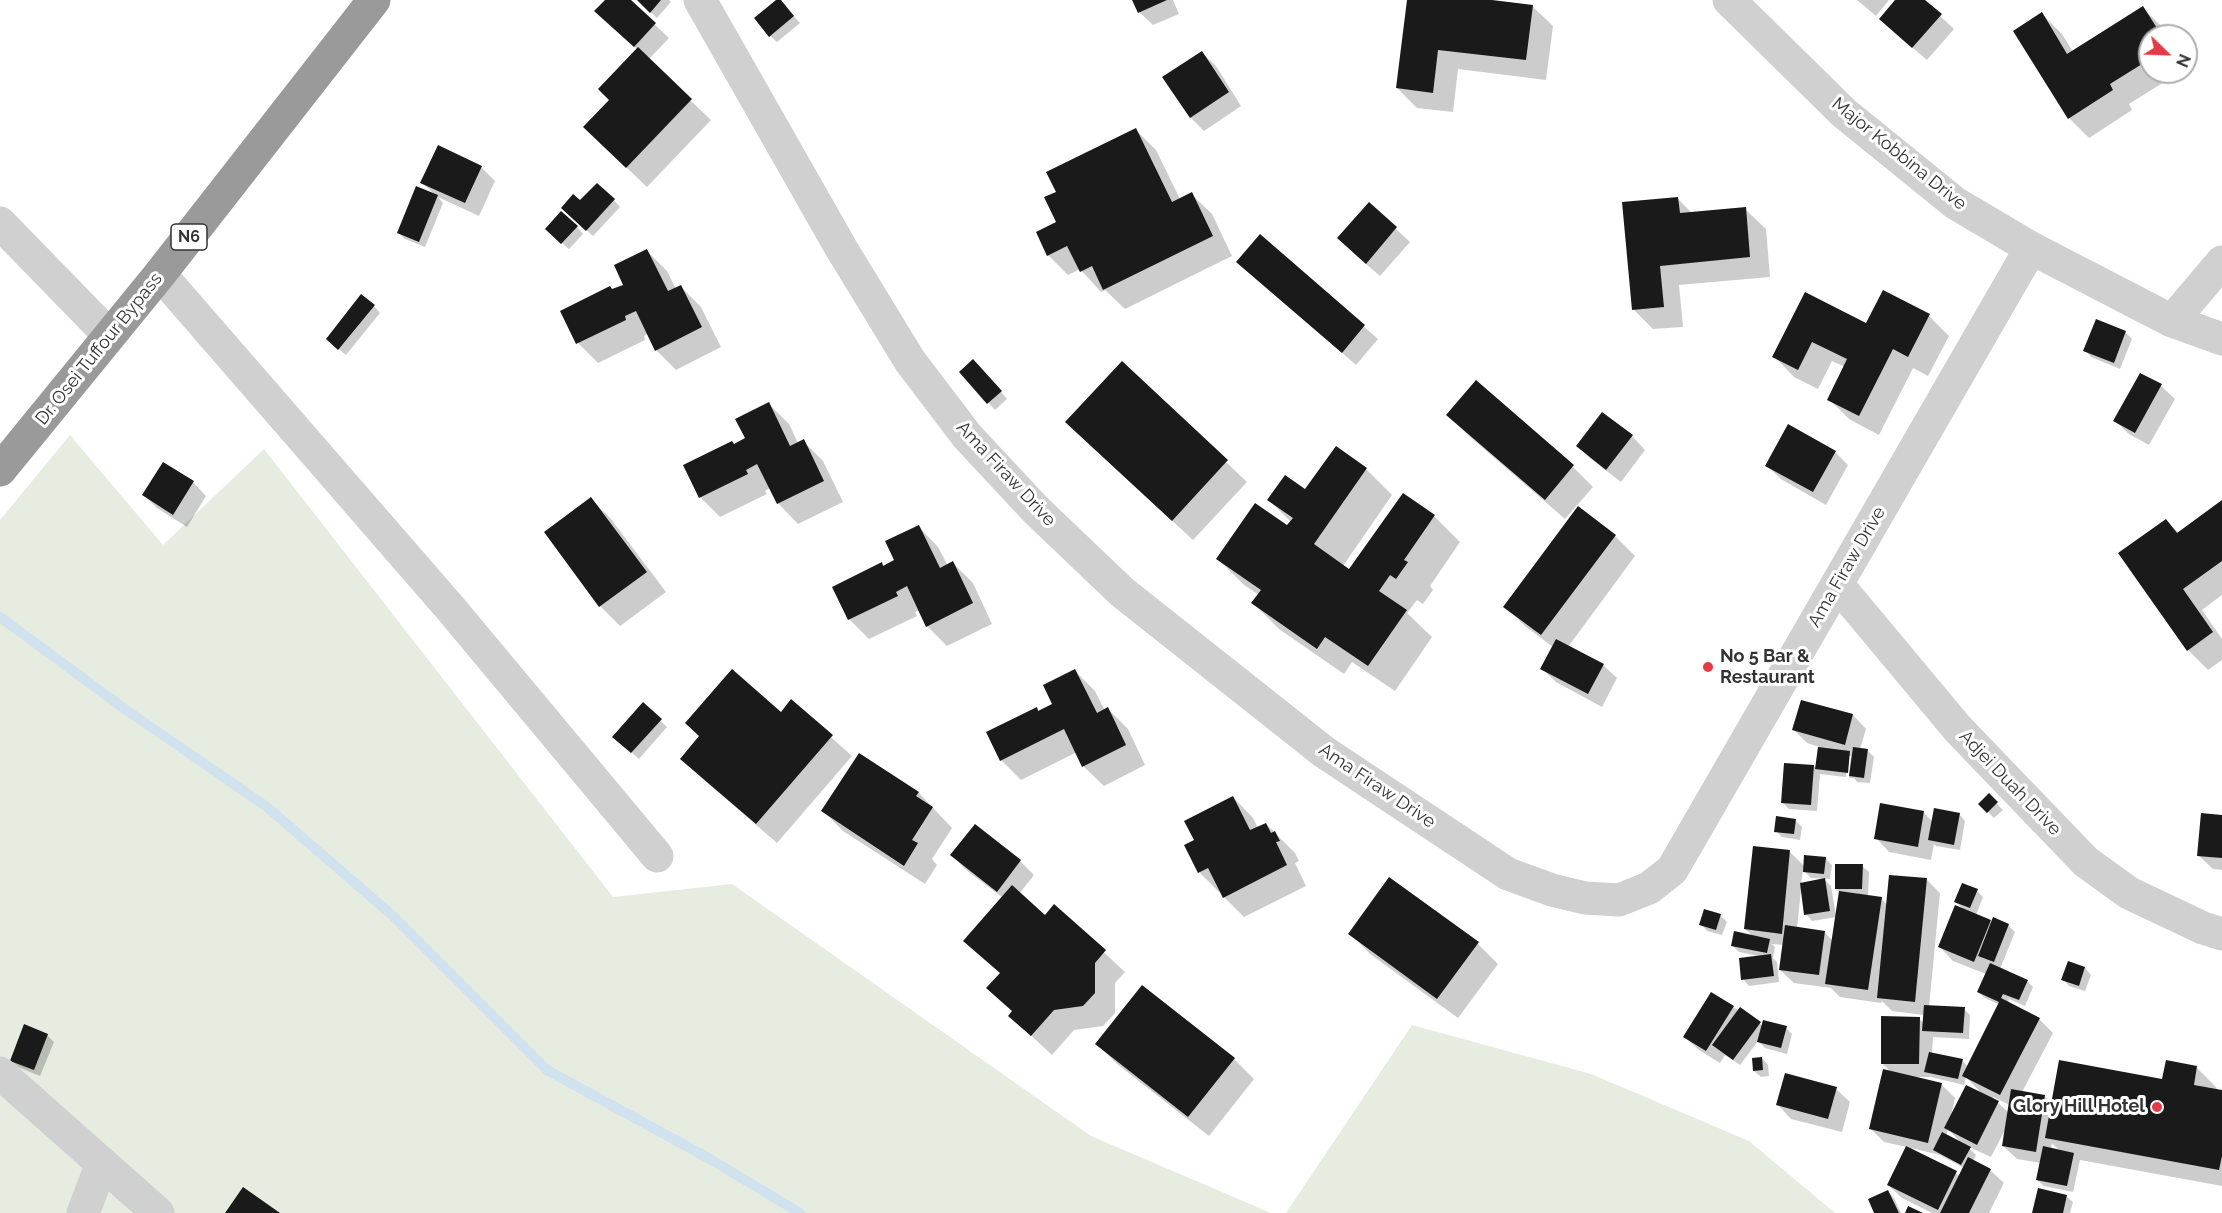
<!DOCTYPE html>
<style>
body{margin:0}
#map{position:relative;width:2222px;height:1213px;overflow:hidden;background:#fff;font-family:Raleway,sans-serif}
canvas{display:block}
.north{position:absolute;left:2138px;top:24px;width:60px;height:60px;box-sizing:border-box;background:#fff;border:2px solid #adadad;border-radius:50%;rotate:113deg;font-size:16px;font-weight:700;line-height:24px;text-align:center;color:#333}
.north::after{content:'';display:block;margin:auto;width:21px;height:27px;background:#e63946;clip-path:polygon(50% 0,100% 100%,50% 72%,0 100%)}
</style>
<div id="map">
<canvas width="2222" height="1213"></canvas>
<div class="north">N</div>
</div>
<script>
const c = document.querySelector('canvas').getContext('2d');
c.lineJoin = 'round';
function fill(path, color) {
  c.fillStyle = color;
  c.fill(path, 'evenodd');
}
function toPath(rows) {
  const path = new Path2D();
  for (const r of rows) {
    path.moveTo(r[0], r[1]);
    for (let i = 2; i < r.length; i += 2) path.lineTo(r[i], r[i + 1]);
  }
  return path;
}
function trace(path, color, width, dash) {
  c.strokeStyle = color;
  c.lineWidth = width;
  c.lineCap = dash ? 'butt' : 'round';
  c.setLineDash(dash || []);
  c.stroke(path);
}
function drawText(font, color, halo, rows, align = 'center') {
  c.font = font + ' Raleway,sans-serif';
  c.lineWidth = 6;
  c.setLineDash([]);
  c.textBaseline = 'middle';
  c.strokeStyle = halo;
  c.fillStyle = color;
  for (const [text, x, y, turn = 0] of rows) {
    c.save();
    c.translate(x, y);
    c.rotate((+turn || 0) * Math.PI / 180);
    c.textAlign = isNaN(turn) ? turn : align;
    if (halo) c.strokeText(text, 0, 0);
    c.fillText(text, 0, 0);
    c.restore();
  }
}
fill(toPath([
 [70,435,163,545,264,449,613,897,732,884,1091,1136,1271,1213,0,1213,0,520],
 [1412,1025,1591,1074,1749,1141,1835,1213,1286,1213]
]), '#e6ecdf');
fill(toPath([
 [607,0,629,0,669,38,648,60,711,120,647,187,605,147,611,100,638,50,610,25],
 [638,0,669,0,671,2,657,18],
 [779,0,800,23,777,42,770,36],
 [1134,0,1173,0,1179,14,1153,25,1139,12],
 [1408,0,1479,0,1532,6,1553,26,1546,80,1458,69,1453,112,1417,108,1397,88],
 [1857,0,1889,0,1876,16],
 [1897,0,1923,0,1954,29,1927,60,1894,32],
 [2143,8,2163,28,2168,36,2150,36,2150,72,2180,72,2129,104,2132,110,2089,138,2069,118,2042,14,2062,34,2073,52],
 [1202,53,1216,66,1241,106,1204,131,1191,118,1164,77],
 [1136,130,1156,150,1180,199,1191,194,1212,214,1232,256,1125,309,1105,290,1101,292,1080,269,1068,275,1048,255,1058,223,1058,192],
 [481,167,495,181,479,216,438,197,443,203,425,247,405,239,399,233,436,196,422,182],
 [1678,199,1693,214,1745,209,1766,229,1770,277,1679,285,1683,327,1653,329,1633,309],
 [614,200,620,207,593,236,563,208,581,203],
 [1369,204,1410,242,1380,276,1352,252],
 [577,227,583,234,569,249,553,235],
 [1260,236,1378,339,1356,365,1238,262],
 [647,251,667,271,676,289,681,287,701,307,721,347,676,370,656,350,648,334,644,336,645,340,598,363,578,343,613,291,625,285],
 [1806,294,1866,325,1929,316,1949,336,1928,376,1913,368,1879,435,1849,419,1829,399,1845,367,1832,361,1818,389,1794,377,1774,356],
 [374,306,380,313,346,355,334,345],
 [2125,332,2132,339,2120,369,2091,357,2085,350],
 [1122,363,1247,482,1193,540,1087,442],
 [980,367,1007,399,995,410,961,372],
 [2141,375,2161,386,2175,399,2149,445,2129,434,2115,421],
 [1476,382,1573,467,1593,487,1565,519,1468,435,1448,415],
 [769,404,789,424,798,443,803,441,823,461,843,502,798,524,778,503,770,488,765,491,767,494,720,517,700,497,735,445,747,439],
 [1632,436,1645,450,1621,482,1591,459,1578,446],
 [1835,452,1848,465,1826,505,1781,479,1767,466],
 [1366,469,1392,495,1343,566,1349,571,1404,495,1434,516,1460,542,1430,586,1433,590,1423,604,1417,600,1407,613,1432,637,1395,691,1352,662,1344,674,1279,629,1253,603,1259,595,1244,585,1218,559,1287,527,1291,522,1269,500,1306,492],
 [193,482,206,496,187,527,157,508,144,495],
 [591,499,611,519,666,592,620,626,600,606,546,533],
 [2222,502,2222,595,2202,610,2222,639,2222,660,2208,670,2188,650,2166,521,2179,533],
 [918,526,938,547,948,566,953,563,973,583,992,624,947,646,927,626,920,610,915,612,917,616,869,639,849,619,882,564,885,567,896,561],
 [1615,536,1635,556,1568,647,1603,665,1617,678,1602,707,1556,682,1542,669,1553,647,1525,626,1505,606],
 [1075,671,1095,691,1105,711,1108,709,1128,729,1145,765,1104,786,1083,766,1077,752,1021,780,1001,760,1037,709,1040,712,1054,705],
 [791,701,852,756,777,843,703,779,683,758,781,714],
 [643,704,667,727,639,759,621,743],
 [1853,715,1866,729,1860,749,1867,750,1874,757,1870,783,1857,782,1854,778,1849,778,1851,756,1848,756,1846,777,1820,774,1817,811,1789,809,1782,802,1785,765,1816,767,1819,747,1807,743,1794,730],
 [860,755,919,793,952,828,932,859,937,865,925,884,843,831,823,811],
 [1989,796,2003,810,1994,818,1980,804],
 [1233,797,1253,818,1258,828,1266,824,1295,853,1299,861,1295,863,1306,886,1244,917,1224,897,1221,891,1219,892,1199,872,1196,840],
 [1923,812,1933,822,1959,814,1965,821,1960,850,1936,846,1934,844,1931,860,1889,852,1876,838],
 [2222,816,2222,870,2213,869,2199,856],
 [1795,820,1802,827,1800,840,1782,837,1776,831],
 [975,826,1020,861,1034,875,1019,894,1045,917,1054,906,1125,972,1115,983,1115,1013,1103,1026,1074,1030,1052,1055,1010,1016,1013,1012,988,988,1001,974,965,940,1003,898,965,869,952,855],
 [1790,852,1805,867,1825,858,1832,865,1830,879,1811,878,1803,870,1801,884,1825,880,1831,886,1836,916,1840,893,1836,889,1862,866,1869,872,1868,897,1881,899,1888,905,1927,880,1940,893,1929,1007,1964,1009,1970,1015,1969,1039,1933,1037,1932,1054,1962,1060,1968,1067,2000,1005,1985,998,1978,992,1986,974,1953,961,1940,947,1965,911,1956,902,1977,891,1983,897,1976,915,1992,923,2008,925,2015,932,2000,969,2027,981,2033,987,2025,1006,2009,999,2008,1003,2039,1019,2053,1033,2022,1092,2044,1096,2053,1104,2164,1081,2196,1067,2217,1088,2216,1090,2222,1091,2222,1186,2080,1160,2073,1192,2044,1186,2037,1180,2041,1163,2017,1159,2003,1146,2006,1128,1991,1157,1967,1146,1976,1155,1973,1161,1990,1170,2004,1183,1989,1213,1932,1213,1902,1198,1888,1185,1907,1147,1884,1142,1871,1129,1892,1073,1882,1063,1919,1019,1924,1023,1924,1015,1892,1011,1882,1001,1881,1003,1840,997,1831,988,1794,983,1780,970,1784,945,1772,944,1775,947,1773,958,1777,962,1779,982,1749,986,1743,979,1759,956,1739,952,1733,946,1754,937,1745,929],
 [1801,889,1806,914,1812,921,1837,917,1833,941,1824,932,1797,929],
 [1915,1077,1931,1077,1964,1085,1966,1077,1982,1094,1951,1116,1955,1098,1941,1084],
 [1993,1097,2010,1105,2009,1113,1993,1098],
 [1948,1129,1961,1143,1946,1136],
 [2052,1143,2060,1151,2051,1149],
 [1911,1148,1940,1155,1964,1168,1960,1176],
 [1389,879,1478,944,1498,964,1458,1018,1370,954,1350,933],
 [1720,915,1727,922,1722,935,1707,931,1701,924],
 [2069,963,2085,968,2091,975,2085,991,2069,986,2063,979],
 [1733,1007,1763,1026,1786,1028,1792,1034,1787,1054,1765,1048,1758,1041,1740,1065,1725,1055,1720,1063,1699,1050,1685,1037],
 [47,1035,54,1042,40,1076,18,1067,11,1060],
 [1097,1044,1234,1059,1254,1079,1209,1136,1117,1064],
 [1762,1058,1768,1065,1769,1076,1761,1077,1754,1071],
 [1836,1089,1850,1102,1842,1132,1791,1119,1778,1105],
 [1888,1192,1894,1198,1901,1213,1876,1213],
 [2066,1196,2073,1202,2070,1213,2034,1213]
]), '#0003');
trace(toPath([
 [0,617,122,707,267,807,392,915,547,1070,710,1159,800,1213]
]), '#cfe2ee', 10);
fill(toPath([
 [605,0,631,0,656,23,634,47,594,11],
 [637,0,661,0,650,13],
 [776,0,781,0,794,16,769,37,754,18],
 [1132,0,1167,0,1138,13],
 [1407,0,1492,0,1533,5,1526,60,1438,50,1433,93,1396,88],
 [1895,0,1925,0,1942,14,1912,48,1879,19],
 [2143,6,2162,36,2150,36,2150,59,2110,84,2113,90,2068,119,2013,31,2042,12,2067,54],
 [638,47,692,99,626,168,583,127,609,100,598,89],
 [1202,51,1229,92,1190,118,1162,77],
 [1136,128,1172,202,1192,192,1213,236,1103,290,1092,266,1080,272,1067,246,1047,256,1036,232,1056,222,1044,197,1056,192,1046,172],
 [438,145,482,166,465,203,420,183],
 [597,183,615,199,586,231,561,208,573,194,580,200],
 [416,186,438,195,419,242,397,233],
 [1678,197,1680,213,1746,207,1750,257,1660,266,1664,307,1632,310,1622,202],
 [1369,202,1397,227,1366,264,1337,238],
 [561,211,578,226,561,244,545,229],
 [1260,234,1365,325,1342,353,1236,262],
 [647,249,668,291,681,285,702,327,655,351,636,311,625,316,626,320,576,344,560,311,610,286,612,289,623,285,614,265],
 [1883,290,1930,314,1908,357,1893,349,1859,416,1827,400,1847,359,1812,342,1798,370,1772,357,1805,292,1866,323],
 [361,294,375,305,338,350,326,339],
 [2096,319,2126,331,2114,363,2083,351],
 [973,359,1002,391,987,404,959,372],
 [1122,361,1228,460,1172,521,1065,422],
 [2140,373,2162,384,2135,433,2113,421],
 [1476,380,1574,465,1545,500,1446,415],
 [769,402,790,446,804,439,824,481,777,504,757,464,746,470,748,474,699,498,683,465,732,441,734,444,745,438,735,419],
 [1602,412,1633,435,1606,470,1576,446],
 [1788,424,1836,451,1813,492,1765,466],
 [1336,446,1367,468,1314,544,1349,569,1403,493,1435,515,1404,560,1408,562,1396,579,1390,575,1379,591,1407,610,1368,666,1325,637,1317,649,1251,603,1261,590,1216,559,1255,503,1287,525,1293,518,1267,500,1285,475,1305,489],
 [163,462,194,481,173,515,142,495],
 [591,497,647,572,599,607,544,532],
 [2222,500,2222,561,2183,589,2213,632,2187,651,2118,553,2166,519,2177,533],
 [1578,506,1616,535,1541,635,1503,607],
 [919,525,940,568,953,561,973,603,926,627,907,586,896,592,898,596,848,620,832,587,882,562,883,566,894,560,885,541],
 [1556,639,1604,664,1588,694,1540,669],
 [732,669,781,712,791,699,833,735,756,824,680,759,699,736,685,723],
 [1075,669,1097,713,1108,707,1126,745,1082,767,1064,729,1000,761,986,732,1037,707,1038,711,1052,704,1043,685],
 [1801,700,1853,714,1845,745,1792,730],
 [643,702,662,719,631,753,612,737],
 [1818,747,1850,751,1848,773,1815,769],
 [1853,747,1868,749,1864,778,1849,776],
 [859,753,919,792,916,796,933,807,912,840,918,843,904,866,821,811],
 [1784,763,1814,765,1811,805,1781,803],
 [1989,793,1998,802,1987,813,1978,804],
 [1233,796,1250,830,1266,823,1271,833,1275,831,1280,841,1276,842,1287,865,1223,898,1208,868,1198,873,1184,845,1194,840,1184,821],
 [1880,803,1924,811,1918,847,1874,839],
 [1934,808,1960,813,1954,845,1928,840],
 [2201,813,2222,815,2222,858,2197,856],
 [1776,816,1796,819,1794,834,1774,832],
 [975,824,1021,860,997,892,950,855],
 [1753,846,1790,850,1782,934,1744,929],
 [1804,855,1826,857,1824,874,1803,872],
 [1835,864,1863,864,1862,889,1835,889],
 [1889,875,1927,878,1915,1002,1877,998],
 [1389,877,1479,942,1437,999,1348,934],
 [1825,878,1830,911,1804,915,1800,883],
 [1962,883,1978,889,1970,908,1954,902],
 [1012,885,1045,915,1054,904,1106,950,1095,963,1095,993,1083,1006,1054,1010,1031,1036,1008,1016,1012,1011,986,988,1000,973,963,941],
 [1839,891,1882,897,1868,990,1825,984],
 [1955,905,1991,920,1974,962,1938,947],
 [1704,909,1721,914,1716,930,1699,925],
 [1993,917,2009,924,1994,962,1978,956],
 [1785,925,1825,931,1819,975,1779,970],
 [1734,931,1770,939,1767,953,1731,946],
 [1771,954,1774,976,1741,980,1739,958],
 [2068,961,2085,967,2079,986,2061,980],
 [1990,963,2028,980,2019,1000,2003,994,2001,998,2040,1018,2000,1095,1962,1076,1999,1002,1977,992],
 [1142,985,1235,1058,1188,1117,1095,1044],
 [1711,992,1734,1006,1706,1051,1683,1037],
 [1924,1005,1965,1007,1963,1033,1922,1031],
 [1740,1007,1761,1022,1733,1060,1712,1045],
 [1881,1016,1920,1017,1919,1064,1881,1064],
 [1763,1020,1787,1026,1781,1048,1757,1042],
 [24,1024,48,1034,34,1070,10,1061],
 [1929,1052,1963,1059,1958,1079,1924,1072],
 [1762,1057,1763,1070,1753,1071,1752,1058],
 [2059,1060,2162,1079,2166,1060,2197,1066,2194,1085,2222,1090,2222,1156,2219,1170,2045,1138],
 [1883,1069,1942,1083,1928,1143,1869,1129],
 [1785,1073,1837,1087,1828,1119,1776,1105],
 [1966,1085,1999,1101,1977,1145,1944,1128],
 [2011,1089,2045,1095,2036,1152,2002,1146],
 [1942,1132,1971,1147,1961,1165,1933,1150],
 [1906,1146,1957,1171,1938,1210,1887,1185],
 [2043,1146,2074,1153,2067,1186,2036,1180],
 [1968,1157,1991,1169,1969,1213,1940,1213],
 [243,1187,280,1213,225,1213],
 [2038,1188,2067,1195,2063,1213,2032,1213],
 [1888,1190,1899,1213,1874,1213,1868,1199],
 [1908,1206,1923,1213,1905,1213]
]), '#1a1a1a');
trace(toPath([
 [700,0,841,248,910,361,967,436,1035,509,1122,592,1324,752,1508,874,1552,890,1585,898,1619,900,1649,888,1672,870,2031,248],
 [1729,0,1844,113,1955,203,2031,248,2172,321,2222,339],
 [0,223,109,335],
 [160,274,451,609,657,856],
 [2172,321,2222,262],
 [1837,584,1958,729,2086,862,2129,893,2203,928,2222,934],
 [0,1073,158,1213],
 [83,1213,102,1163]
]), '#d0d0d0', 33);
trace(toPath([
 [0,470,160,274,374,0]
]), '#9a9a9a', 33);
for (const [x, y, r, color] of [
 [1708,667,6,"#e63946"],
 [2157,1107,6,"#e63946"]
]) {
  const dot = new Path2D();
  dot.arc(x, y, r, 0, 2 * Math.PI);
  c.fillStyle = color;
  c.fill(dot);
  trace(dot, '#fff', 2);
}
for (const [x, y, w] of [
 [189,237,36]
]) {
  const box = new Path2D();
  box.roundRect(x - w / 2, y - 13, w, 26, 4.5);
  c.fillStyle = '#fff';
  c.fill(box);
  trace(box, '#333', 1.5);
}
drawText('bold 16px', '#333', null, [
 ["N6",189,237]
]);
drawText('18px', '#333', '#fff', [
 ["Major Kobbina Drive",1899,154,39],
 ["Dr. Osei Tuffour Bypass",99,349,-51],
 ["Ama Firaw Drive",1006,474,47],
 ["Ama Firaw Drive",1847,567,-60],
 ["Adjei Duah Drive",2010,783,46],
 ["Ama Firaw Drive",1377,786,34]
]);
drawText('bold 18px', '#333', '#fff', [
 ["No 5 Bar &",1720,657],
 ["Restaurant",1720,678],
 ["Glory Hill Hotel",2145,1107,"right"]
], 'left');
</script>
